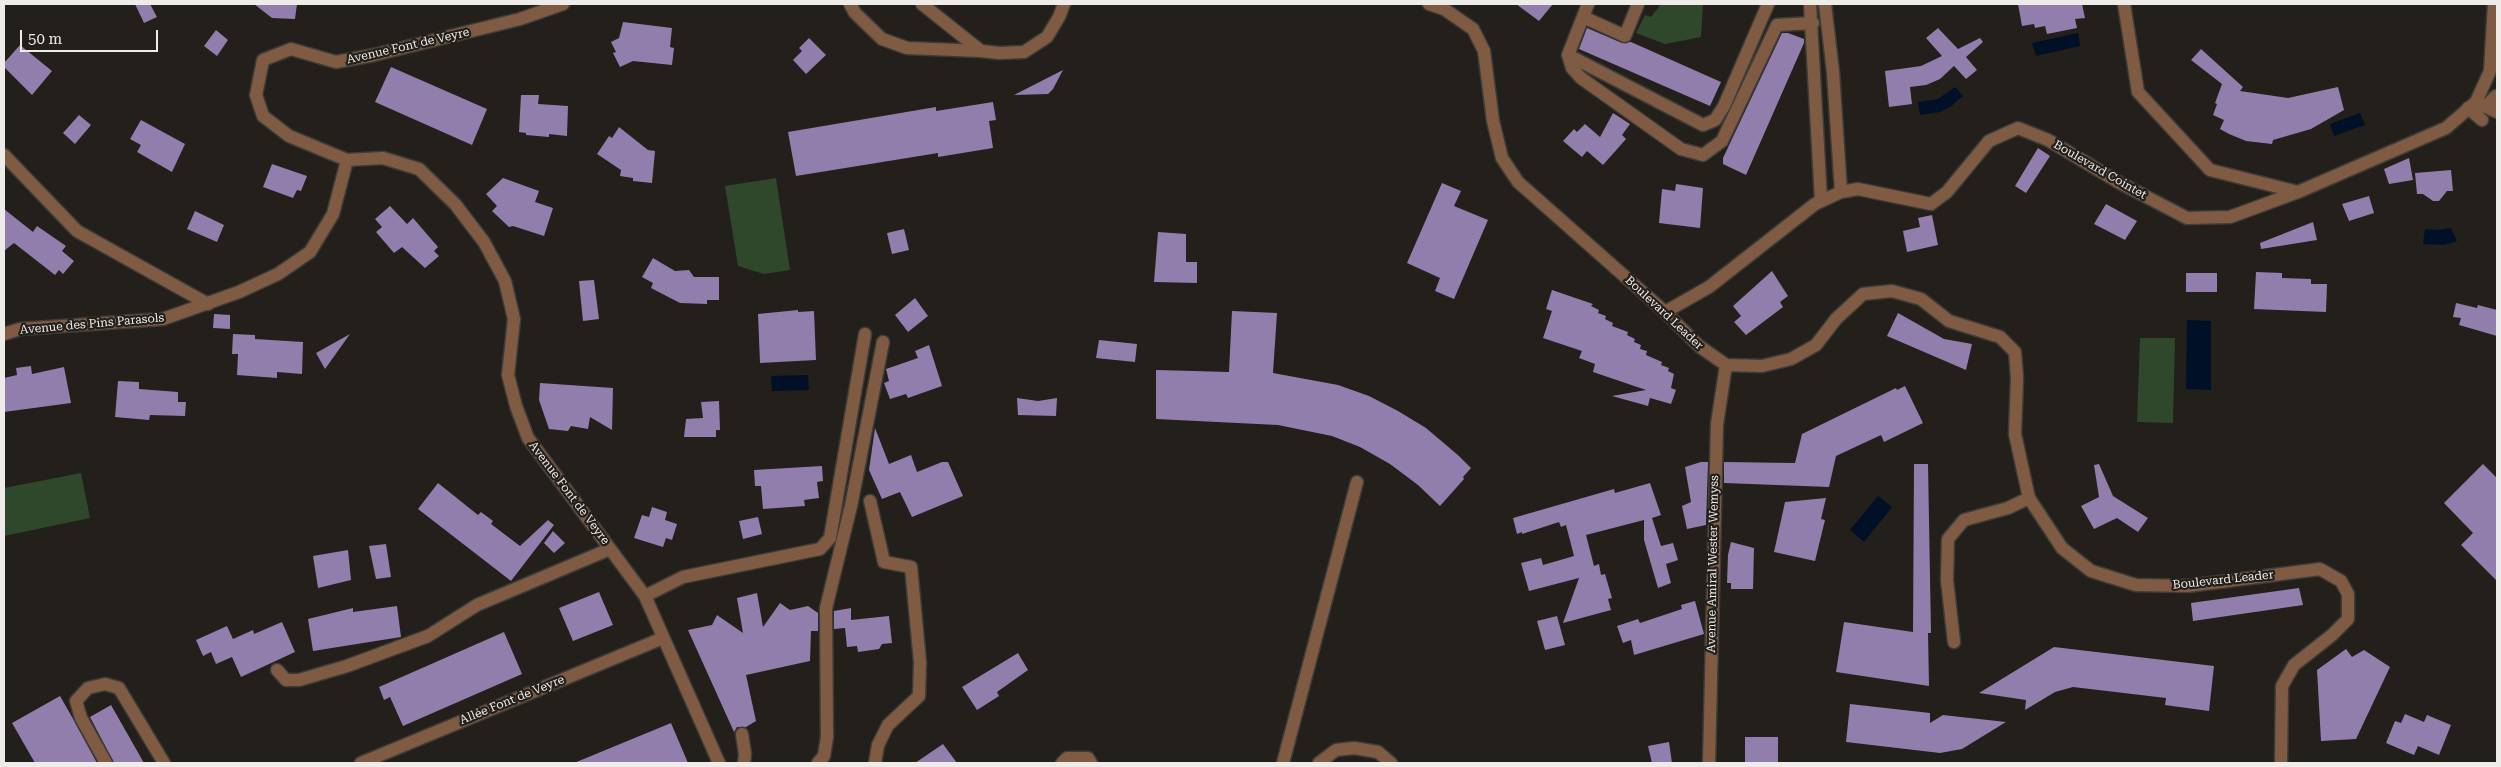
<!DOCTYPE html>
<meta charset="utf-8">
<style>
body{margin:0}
#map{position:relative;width:2501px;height:767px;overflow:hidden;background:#231f1a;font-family:"Roboto Serif",serif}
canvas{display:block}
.frame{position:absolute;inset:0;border:5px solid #eeece8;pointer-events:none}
.scale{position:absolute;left:20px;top:30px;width:138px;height:22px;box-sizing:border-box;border:2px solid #eeece8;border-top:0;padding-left:6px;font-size:15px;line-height:18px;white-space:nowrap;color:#eeece8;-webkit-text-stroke:4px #231f1a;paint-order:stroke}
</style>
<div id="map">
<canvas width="2501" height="767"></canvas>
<div class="frame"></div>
<div class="scale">50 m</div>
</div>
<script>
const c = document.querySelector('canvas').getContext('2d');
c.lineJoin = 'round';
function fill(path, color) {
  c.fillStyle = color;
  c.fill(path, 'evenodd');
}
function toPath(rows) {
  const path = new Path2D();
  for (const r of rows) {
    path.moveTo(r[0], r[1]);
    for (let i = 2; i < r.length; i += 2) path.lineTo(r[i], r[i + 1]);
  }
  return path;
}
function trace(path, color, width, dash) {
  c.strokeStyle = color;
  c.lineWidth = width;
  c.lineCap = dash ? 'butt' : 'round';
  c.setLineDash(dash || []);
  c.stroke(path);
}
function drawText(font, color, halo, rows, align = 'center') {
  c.font = font + ' "Roboto Serif",serif';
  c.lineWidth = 4.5;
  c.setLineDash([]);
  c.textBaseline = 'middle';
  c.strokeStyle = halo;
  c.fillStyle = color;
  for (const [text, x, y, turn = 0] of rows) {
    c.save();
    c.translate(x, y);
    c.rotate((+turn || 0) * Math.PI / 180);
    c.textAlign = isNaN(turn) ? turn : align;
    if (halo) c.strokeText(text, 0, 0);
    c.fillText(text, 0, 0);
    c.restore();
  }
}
fill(toPath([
 [1661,4,1703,4,1701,37,1665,44,1636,33,1645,15,1651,17],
 [776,178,790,270,764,274,738,266,725,186],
 [2140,338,2175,338,2173,423,2137,422],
 [81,473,90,518,4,536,4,488]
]), '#2f482b');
fill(toPath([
 [2078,33,2080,46,2036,56,2032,43],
 [1955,87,1963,96,1950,107,1940,112,1920,115,1918,102,1938,99],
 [2360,113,2365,125,2334,136,2330,124],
 [2451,228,2457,241,2444,245,2423,244,2425,229,2437,230],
 [2187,320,2211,321,2211,390,2186,389],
 [808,375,809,390,772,391,771,376],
 [1878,496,1892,507,1864,542,1850,530]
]), '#001027');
fill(toPath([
 [135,4,150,4,157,17,144,23],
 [254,4,297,4,295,19,272,18],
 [1516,4,1553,4,1539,21],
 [2018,4,2082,4,2085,18,2075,19,2077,28,2047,34,2045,26,2035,28,2034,24,2022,26],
 [623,22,672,28,670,47,674,48,672,65,633,61,620,67,613,53,616,52,611,42,619,38],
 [1587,28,1622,43,1631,42,1721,82,1710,106,1579,49],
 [1938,28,1958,49,1980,38,1983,42,1966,57,1977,70,1966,79,1954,66,1940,79,1926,85,1910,87,1912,104,1889,107,1885,71,1921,66,1942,56,1926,38],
 [216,30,228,40,217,56,204,46],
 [1782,33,1788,33,1804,39,1804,43,1746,175,1723,164,1723,158],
 [809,38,826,55,806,74,793,60,802,51,799,48],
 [20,45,52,71,32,95,4,67,4,63],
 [2201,49,2243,87,2240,91,2288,98,2338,87,2344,110,2311,129,2273,140,2272,144,2246,141,2229,134,2220,129,2224,120,2213,115,2217,104,2215,103,2222,84,2191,60],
 [391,67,487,109,472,145,375,102],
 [1063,70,1053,89,1048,94,1014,95],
 [521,95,539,95,538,104,568,106,567,136,549,134,549,137,526,135,526,133,519,132],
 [993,102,996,120,989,121,993,148,938,157,938,153,796,176,788,132,936,107,936,111],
 [1613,113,1630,124,1622,135,1626,139,1603,165,1587,151,1582,157,1563,141,1574,129,1577,132,1585,124,1600,137],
 [79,115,91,125,75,144,63,133],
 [141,120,185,144,172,172,137,152,141,145,130,139],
 [619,127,648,150,655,151,652,183,633,181,633,178,620,176,621,170,597,154,609,136,612,138],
 [2038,148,2050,156,2026,193,2015,186],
 [2409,158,2413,180,2389,184,2384,169],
 [272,164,307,176,301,191,297,190,293,198,263,187],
 [2451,170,2453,191,2447,191,2439,201,2433,201,2423,194,2417,194,2415,173],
 [503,178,539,191,535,202,553,208,544,236,513,226,509,227,492,211,497,206,486,194],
 [1442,183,1461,191,1454,206,1488,220,1454,299,1435,291,1440,278,1407,263],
 [1676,184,1703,188,1700,228,1659,223,1662,189,1675,191],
 [2369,196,2374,213,2349,221,2342,204],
 [2106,204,2137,221,2125,240,2094,224],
 [390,206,407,224,413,218,438,247,434,251,439,256,425,268,402,247,394,253,376,232,382,227,375,219],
 [4,209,33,232,37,226,66,246,62,251,74,261,63,274,59,270,55,275,14,243,4,251],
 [195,211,224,225,217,242,187,229],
 [1932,215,1938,245,1907,252,1903,231,1920,227,1918,218],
 [2313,222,2317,240,2261,249,2260,243],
 [904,229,909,250,892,254,887,233],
 [1158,232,1186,234,1186,262,1197,262,1197,283,1154,282],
 [653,258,675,271,689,270,694,277,719,277,719,300,707,300,707,304,680,303,651,288,653,283,642,277],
 [1772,271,1788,296,1780,302,1783,307,1746,335,1734,322,1741,316,1733,306],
 [2256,272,2282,273,2282,278,2311,279,2311,284,2327,284,2326,312,2254,309],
 [2186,273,2217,273,2217,292,2186,292],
 [594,280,599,319,583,321,579,281],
 [1552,290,1593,304,1591,306,1599,310,1598,313,1606,316,1605,319,1613,323,1612,326,1628,332,1627,335,1635,339,1634,342,1641,345,1640,349,1647,351,1646,355,1662,362,1661,365,1669,368,1668,371,1674,374,1671,388,1676,390,1671,404,1650,398,1648,406,1612,396,1646,390,1593,372,1595,364,1579,358,1582,351,1543,338,1552,311,1546,309],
 [915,298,928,316,908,332,895,315],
 [2456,303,2477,308,2478,305,2497,310,2497,336,2459,325,2461,318,2453,317],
 [798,310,798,312,814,311,816,360,760,363,758,314],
 [1232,311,1277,313,1273,373,1338,385,1369,396,1398,411,1426,428,1459,456,1471,468,1463,477,1464,479,1440,506,1418,485,1390,464,1360,447,1332,436,1278,425,1156,419,1156,370,1229,372],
 [1898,313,1944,339,1972,344,1966,370,1887,336],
 [214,314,230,315,230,329,213,328],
 [233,334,255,335,255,339,303,342,302,374,277,372,277,378,237,375,238,354,232,354],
 [350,334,325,369,316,353],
 [1099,340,1137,344,1135,362,1096,358],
 [929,345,942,386,908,398,906,394,890,399,884,383,889,381,886,369,918,358,915,351],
 [31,366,32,374,64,367,71,403,4,412,4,378,17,375,16,368],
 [118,381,139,382,139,389,178,392,178,402,186,402,185,416,150,415,149,420,115,417],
 [540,383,613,388,612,430,590,417,588,429,571,426,568,431,549,429,539,400],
 [1905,386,1923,423,1884,442,1881,435,1836,456,1829,487,1724,483,1724,462,1795,463,1802,434,1896,388,1897,390],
 [1017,398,1038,401,1057,398,1056,416,1018,415],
 [719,401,720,430,716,430,716,437,684,437,686,419,703,418,701,402],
 [875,428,889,464,911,455,917,472,942,462,948,462,963,496,912,517,900,492,882,499,869,470],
 [1701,462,1708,462,1706,525,1687,529,1682,506,1691,502,1685,467],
 [1914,464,1928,464,1931,633,1928,633,1929,686,1836,672,1844,622,1913,632],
 [2099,464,2113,496,2148,518,2138,532,2117,518,2094,529,2081,506,2099,497,2094,465],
 [2483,464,2497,478,2497,581,2461,545,2473,533,2444,503],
 [822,466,823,481,817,482,819,498,804,500,805,506,763,509,761,486,755,486,754,470],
 [438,483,478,515,481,512,493,521,491,524,520,546,548,520,554,525,511,581,418,509],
 [1650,483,1661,515,1652,518,1661,546,1673,543,1678,560,1666,564,1671,583,1658,588,1644,540,1644,520,1586,535,1594,566,1599,564,1601,575,1605,574,1612,598,1608,599,1611,610,1563,623,1579,578,1529,591,1521,563,1541,558,1543,565,1574,556,1566,525,1561,527,1559,522,1522,534,1522,532,1517,534,1513,518,1614,489,1615,493],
 [1826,498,1821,519,1825,520,1815,561,1774,552,1785,502],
 [652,507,667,512,665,520,677,524,672,540,666,538,663,547,634,538,642,515,649,517],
 [758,517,762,534,743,539,739,521],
 [553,531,565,543,554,553,544,543],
 [1731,542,1754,548,1753,589,1731,589,1731,583,1727,583,1728,555],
 [386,544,391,577,376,579,369,546],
 [348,550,351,580,318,588,313,556],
 [2299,588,2303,605,2193,621,2191,603],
 [599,592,613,625,573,641,559,608],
 [757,593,763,627,780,603,790,610,808,606,818,613,818,631,811,631,810,661,746,675,756,721,746,727,737,727,734,732,688,630,712,625,717,615,743,633,737,598],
 [1695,601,1704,634,1634,655,1631,640,1623,643,1617,626,1638,619,1640,623,1682,609,1681,605],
 [397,606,401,637,313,651,308,619,353,608,353,612],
 [851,608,851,620,889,616,892,643,882,644,879,649,858,652,857,646,847,647,845,628,834,629,834,611],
 [1557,616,1565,645,1545,650,1537,621],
 [282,622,295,652,241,677,232,657,216,664,211,652,203,656,196,640,227,626,233,639,253,630,254,634],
 [504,632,522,674,403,726,390,697,384,700,379,687],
 [2054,647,2214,666,2209,711,2165,705,2166,698,2073,687,2055,692,2025,710,2026,700,1979,693],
 [2346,649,2352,657,2364,650,2390,667,2356,739,2321,741,2317,670],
 [1018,653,1028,670,997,692,999,696,977,710,962,687],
 [60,696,72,717,97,763,35,763,12,723],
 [1850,704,1930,713,1930,723,1943,715,2006,722,1962,749,1940,753,1846,742],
 [111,705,144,763,114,763,90,717],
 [2405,714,2424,722,2427,715,2451,725,2439,755,2418,746,2414,755,2386,743,2395,721,2401,723],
 [671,723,688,763,574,763],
 [1745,737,1778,737,1778,763,1745,763],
 [1669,742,1672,763,1652,763,1648,746],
 [943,744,957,763,915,763]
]), '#917ead');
const minor = toPath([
 [563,4,520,19,374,55,336,62,291,49,263,60,256,95,263,116,289,136,347,160,383,158,419,169,455,204,484,242,505,281,514,319,508,375,516,406,528,438,645,596,719,763],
 [850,4,855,13,882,39,907,48,981,51],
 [922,4,981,51,999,53,1024,52,1047,37,1059,17,1064,4],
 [1429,4,1444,9,1473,29,1484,51,1493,121,1502,158,1518,182,1665,312,1699,346,1726,365,1762,366,1791,359,1816,345,1836,319,1863,294,1892,291,1921,299,1949,321,2000,337,2015,352,2017,378,2015,434,2029,498,2062,548,2091,571,2136,585,2188,586,2320,569,2341,581,2348,594,2348,619,2332,635,2294,665,2282,686,2281,763],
 [1588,4,1568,55,1572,68,1581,78,1681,149,1703,155,1722,141,1777,25,1813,23],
 [1810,4,1821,200],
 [1825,4,1833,72,1841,192],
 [2124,4,2138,92,2210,170,2298,192],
 [1583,17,1625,36,1638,4],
 [1568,55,1703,125,1715,120,1724,106,1768,4],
 [2476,102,2497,112],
 [2485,107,2496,96],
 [2468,108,2482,120],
 [4,155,77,231,208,304],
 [1665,312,1709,287,1815,204,1841,192,1858,189,1931,204,1947,192,1989,141,2018,128,2048,140,2120,183,2187,218,2230,217,2298,192,2446,128,2476,102,2490,71,2494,4],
 [4,334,20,329,163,319,239,292,278,274,310,252,333,214,347,160],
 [870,501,884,562,911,567,920,662,919,696,888,725,878,745,875,763],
 [645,596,683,577,820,549,830,538,865,334],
 [1954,642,1947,580,1948,539,1964,520,2008,508,2029,498],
 [277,670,286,680,299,680,347,666,428,636,477,605,610,549],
 [742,734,745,754,744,763],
 [106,763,81,718,76,701,88,688,105,684,119,688,164,763],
 [361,763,663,638],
 [818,763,824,756,827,737,826,608,851,506,883,342],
 [1062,763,1067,758,1088,758,1091,763],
 [1283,763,1357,482],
 [1319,763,1336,750,1354,748,1378,752,1391,763],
 [1709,763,1717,424,1726,365]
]);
trace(minor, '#3f3c37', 15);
trace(minor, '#7f5b43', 12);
drawText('12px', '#eeece8', '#231f1a', [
 ["Avenue Font de Veyre",408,46,-13],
 ["Boulevard Cointet",2100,170,30],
 ["Boulevard Leader",1664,313,43],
 ["Avenue des Pins Parasols",92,324,-5],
 ["Avenue Font de Veyre",569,493,53],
 ["Avenue Amiral Wester Wemyss",1713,564,-89],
 ["Boulevard Leader",2223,580,-6],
 ["Allée Font de Veyre",512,700,-22]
]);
</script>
